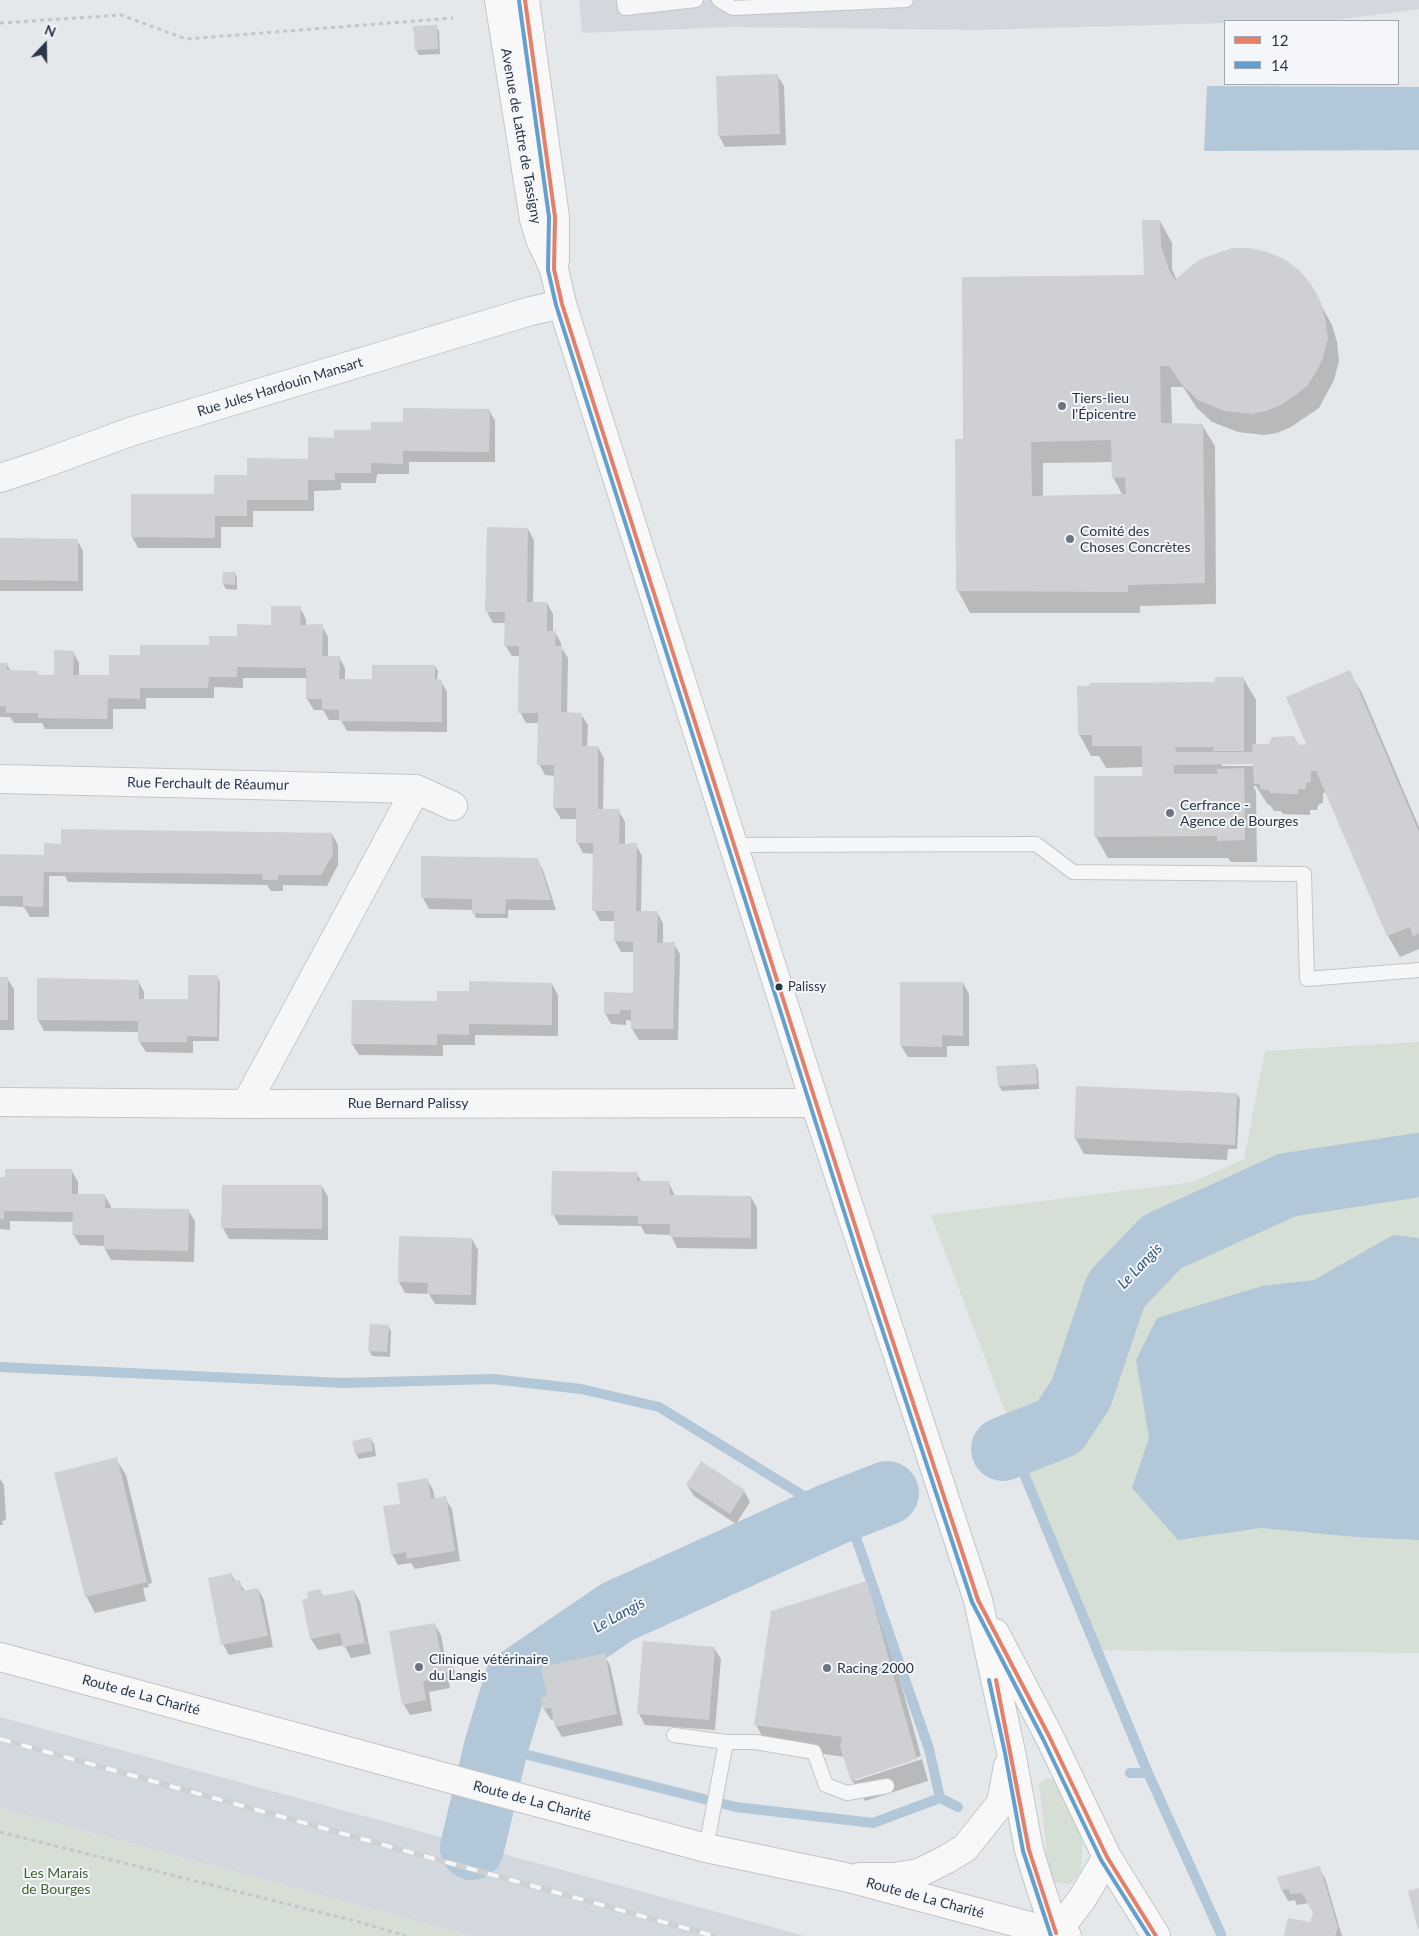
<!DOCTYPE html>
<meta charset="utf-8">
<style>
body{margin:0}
#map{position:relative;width:1419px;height:1936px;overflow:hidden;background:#e5e8ea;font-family:Lato,sans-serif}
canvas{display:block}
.legend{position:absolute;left:1224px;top:20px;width:175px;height:65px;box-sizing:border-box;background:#f4f6f9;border:1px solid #a3a9b2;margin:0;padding:6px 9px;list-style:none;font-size:15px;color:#293647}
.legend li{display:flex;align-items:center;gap:10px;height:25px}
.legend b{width:25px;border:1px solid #a3a9b2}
.north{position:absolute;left:20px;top:20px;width:50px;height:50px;-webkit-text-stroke:4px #f4f6f9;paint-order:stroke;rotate:21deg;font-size:14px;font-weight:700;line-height:20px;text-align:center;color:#293647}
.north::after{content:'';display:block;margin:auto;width:18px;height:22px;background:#293647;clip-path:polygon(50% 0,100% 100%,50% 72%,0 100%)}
</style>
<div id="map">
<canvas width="1419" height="1936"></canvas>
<ul class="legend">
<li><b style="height:6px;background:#e67f6a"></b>12</li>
<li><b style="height:6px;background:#63a0d0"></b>14</li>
</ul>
<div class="north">N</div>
</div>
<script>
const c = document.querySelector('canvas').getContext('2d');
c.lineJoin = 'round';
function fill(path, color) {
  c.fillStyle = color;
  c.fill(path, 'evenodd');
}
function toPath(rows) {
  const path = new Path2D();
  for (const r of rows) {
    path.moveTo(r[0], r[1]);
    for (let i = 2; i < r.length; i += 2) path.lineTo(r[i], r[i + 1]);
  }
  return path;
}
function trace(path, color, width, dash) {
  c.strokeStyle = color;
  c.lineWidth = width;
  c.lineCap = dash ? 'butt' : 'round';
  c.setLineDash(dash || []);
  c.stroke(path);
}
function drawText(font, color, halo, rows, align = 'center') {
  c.font = font + ' Lato,sans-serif';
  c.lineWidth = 4;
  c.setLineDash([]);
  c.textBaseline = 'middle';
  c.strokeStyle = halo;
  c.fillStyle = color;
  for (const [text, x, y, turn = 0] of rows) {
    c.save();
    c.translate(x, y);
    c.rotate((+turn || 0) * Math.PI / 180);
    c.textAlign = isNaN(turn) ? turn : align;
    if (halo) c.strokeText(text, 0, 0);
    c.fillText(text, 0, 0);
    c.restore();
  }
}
fill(toPath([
 [579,0,1419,0,1419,9,1329,21,1225,21,1225,23,977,30,734,27,582,33],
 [0,1717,805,1936,471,1936,0,1808]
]), '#d3d8de');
fill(toPath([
 [1419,1042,1419,1653,1095,1650,931,1215,1193,1182,1244,1159,1265,1051],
 [1048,1778,1060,1782,1083,1832,1081,1871,1071,1884,1054,1882,1049,1872,1039,1784],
 [0,1808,84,1831,471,1936,0,1936]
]), '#d6dfd5');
fill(toPath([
 [1207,86,1419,87,1419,150,1204,151],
 [1393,1235,1419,1238,1419,1540,1356,1537,1261,1528,1178,1540,1132,1488,1149,1438,1136,1360,1157,1318,1262,1286,1314,1280]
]), '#b2c7d7');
fill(toPath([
 [436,26,439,31,440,54,419,55,416,50],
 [777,75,784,86,786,145,725,147,719,136],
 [1160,221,1172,243,1172,269,1177,281,1310,285,1332,325,1337,342,1339,361,1334,380,1319,408,1291,427,1277,433,1264,435,1238,432,1212,422,1197,408,1183,387,1171,387,1172,424,1202,425,1215,446,1216,604,1140,606,1140,613,970,613,958,591,956,441,964,441,1146,277],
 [1113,462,1113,477,1123,496,1043,497,1043,463],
 [489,410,495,421,495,462,409,462,409,474,377,474,376,483,341,483,341,490,314,491,314,511,253,511,253,527,221,527,221,548,138,548,132,537,215,495,248,476,309,460,336,439,404,424],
 [528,529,534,540,533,603,547,603,553,614,553,632,555,632,561,643,561,647,568,658,567,714,581,714,588,725,587,747,598,747,604,758,603,810,619,811,625,822,625,845,636,845,642,856,641,912,657,912,663,923,663,944,674,944,680,954,678,1040,639,1040,632,1029,632,1021,626,1020,626,1025,611,1024,605,1013,634,994,634,952,621,952,615,941,615,921,600,921,594,910,595,854,583,853,577,842,577,819,561,819,554,808,555,776,545,775,539,764,539,723,526,723,520,712,521,656,512,656,505,645,506,623,493,623,487,612],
 [0,539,77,540,83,551,83,591,0,591],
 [224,573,235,573,237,578,237,590,226,589,223,584],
 [300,608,306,619,306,626,322,626,328,637,328,657,339,657,345,668,345,680,373,680,435,666,438,671,437,681,441,681,447,692,447,732,347,731,341,720,329,720,323,710,314,710,307,699,307,678,243,678,243,688,214,687,214,698,146,698,146,709,113,709,113,729,45,729,42,723,14,723,10,717,0,717,0,664,7,664,11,672,37,672,40,677,55,676,73,652,79,663,79,676,110,677,141,657,210,647,272,626],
 [1349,672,1362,693,1419,827,1419,949,1400,957,1388,936,1327,792,1323,793,1323,803,1318,805,1317,810,1310,810,1310,815,1283,814,1281,811,1274,811,1270,805,1268,805,1256,786,1253,786,1256,791,1257,862,1231,862,1228,858,1108,858,1096,837,1143,777,1143,767,1106,768,1099,756,1091,756,1079,734,1216,683,1243,678,1256,700,1256,746,1308,745],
 [1222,763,1258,763,1258,766,1222,766],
 [332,834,338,845,338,865,327,886,283,885,283,891,271,891,267,885,68,882,65,876,49,876,49,917,30,917,24,907,0,906,0,855,43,856],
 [423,857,537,859,543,870,556,910,508,910,508,918,476,918,473,910,429,909,423,898],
 [217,977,220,982,219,1041,193,1041,193,1053,146,1052,139,1041,139,1032,44,1031,38,1020,138,981,144,992,144,1000,189,1000],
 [0,978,7,978,14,989,14,1030,0,1030],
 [963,983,969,994,969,1046,947,1046,947,1057,908,1057,901,1046],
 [552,984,558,995,558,1036,475,1035,475,1045,443,1045,443,1056,359,1055,352,1044,438,1002,470,993],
 [1035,1065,1038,1070,1039,1089,1002,1091,999,1086],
 [1237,1094,1240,1099,1237,1149,1228,1149,1227,1160,1084,1154,1075,1138],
 [72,1171,78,1182,78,1195,104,1195,111,1206,111,1210,188,1210,195,1221,194,1262,111,1260,105,1249,105,1246,80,1245,73,1234,74,1222,10,1221,10,1230,0,1229,0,1178],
 [637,1174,642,1182,669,1183,675,1196,751,1197,757,1208,757,1249,677,1248,671,1235,645,1234,641,1226,559,1225,553,1214],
 [322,1186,328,1197,328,1240,229,1239,223,1228,223,1187],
 [400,1237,472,1239,478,1250,476,1305,435,1304,429,1294,405,1293,399,1282],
 [388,1326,391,1331,390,1357,372,1356,369,1350],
 [371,1439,374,1444,376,1456,359,1459,356,1454],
 [116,1459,126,1475,152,1583,148,1584,149,1587,143,1588,146,1601,95,1613,86,1596],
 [0,1479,4,1485,6,1520,2,1521,3,1525,0,1525],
 [427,1479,433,1490,435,1499,445,1498,452,1509,460,1561,415,1569,411,1563,398,1565,392,1554,402,1505],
 [687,1485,744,1491,750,1502,736,1524,694,1496],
 [231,1574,236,1582,239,1581,245,1592,258,1589,264,1600,273,1647,229,1655,223,1644],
 [866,1583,879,1604,921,1756,855,1778,855,1781,922,1759,928,1781,865,1801,852,1780,845,1757,768,1746,756,1725],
 [320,1591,324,1597,354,1591,360,1602,371,1654,351,1658,344,1645,318,1650,311,1639,304,1601],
 [434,1624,441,1635,446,1662,451,1661,456,1675,448,1676,450,1688,429,1692,432,1711,410,1715,404,1705],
 [714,1648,721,1659,715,1730,645,1725,639,1714],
 [604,1655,610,1665,623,1725,562,1737,556,1727,554,1719,551,1720,544,1709,542,1699,549,1697],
 [1319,1868,1325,1878,1342,1936,1285,1936,1311,1924,1315,1913,1309,1903,1297,1905,1295,1900,1288,1901,1282,1890]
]), '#0003');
trace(toPath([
 [0,1367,343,1383,493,1379,581,1389,659,1407,833,1514,854,1532,929,1749,940,1798],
 [1012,1445,1148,1773,1130,1773],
 [496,1747,736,1807,873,1823,940,1798,958,1807],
 [1148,1773,1221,1934]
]), '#b2c7d7', 10);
trace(toPath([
 [1003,1449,1059,1427,1081,1394,1116,1290,1162,1242,1287,1185,1419,1165],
 [472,1848,496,1747,516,1681,617,1612,833,1514,887,1493]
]), '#b2c7d7', 64);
fill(toPath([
 [437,25,438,49,415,50,413,26],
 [778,74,780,134,718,136,716,76],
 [1142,220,1160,220,1161,246,1169,270,1175,280,1191,266,1203,258,1233,248,1249,248,1267,252,1284,259,1299,270,1311,284,1321,302,1325,319,1328,338,1323,358,1316,372,1307,386,1293,397,1279,406,1265,411,1251,414,1225,411,1198,400,1183,386,1169,366,1160,366,1161,423,1203,424,1205,583,1128,585,1128,592,956,591,955,439,963,439,962,277,1144,275],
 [1111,440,1112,478,1125,477,1126,494,1032,496,1031,442],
 [403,408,490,409,489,452,403,451,403,464,371,463,371,473,335,473,335,480,308,480,308,500,247,500,247,516,215,516,215,538,131,537,131,494,214,494,214,475,247,475,247,458,308,459,308,437,334,438,334,430,371,430,371,422,403,422],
 [487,527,528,528,527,602,547,602,547,631,556,631,555,646,562,646,561,712,582,713,582,746,598,746,598,809,620,809,619,844,637,843,636,911,658,911,657,943,675,942,673,1029,631,1029,631,1010,620,1010,620,1014,604,1014,604,992,633,993,633,942,614,941,614,911,592,911,593,843,576,843,576,808,553,808,554,765,537,765,538,713,518,713,519,646,504,646,505,612,485,612],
 [0,538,78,539,78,581,0,580],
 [223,572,235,572,235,585,222,584],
 [271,606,301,606,300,625,323,624,322,656,340,656,339,679,372,679,372,665,435,665,435,679,442,680,442,722,339,721,339,710,322,709,322,699,306,699,306,668,237,667,237,677,209,677,208,688,140,688,140,699,108,698,107,719,38,718,38,713,6,713,6,706,0,706,0,663,7,663,7,670,38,671,38,675,54,675,54,650,74,651,73,675,109,675,109,655,140,655,140,645,209,645,209,636,237,636,237,624,271,625],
 [1350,670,1419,832,1419,933,1413,936,1410,927,1387,936,1316,771,1311,771,1311,782,1306,783,1306,789,1298,789,1298,794,1270,793,1269,790,1260,789,1260,784,1254,784,1253,764,1174,765,1174,774,1217,774,1217,769,1244,768,1245,840,1217,841,1217,836,1094,837,1094,776,1142,776,1142,746,1092,746,1092,735,1078,735,1077,686,1090,686,1089,683,1215,682,1215,677,1244,677,1244,751,1213,751,1214,747,1175,747,1176,752,1253,752,1252,744,1269,744,1272,737,1294,736,1299,745,1306,744,1286,697],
 [61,829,332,833,333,854,321,875,278,875,278,880,263,880,262,874,44,872,43,907,23,906,23,896,0,896,0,854,44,855,44,843,61,844],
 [421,856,538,858,551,900,506,899,505,914,472,913,472,899,421,898],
 [188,975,218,975,217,1037,187,1036,187,1042,138,1042,138,1021,37,1020,37,978,139,980,139,999,188,999],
 [0,977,8,977,8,1020,0,1020],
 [469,981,552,983,552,1025,469,1024,469,1035,437,1034,437,1045,351,1044,352,1000,437,1001,437,991,469,991],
 [900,982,963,982,963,1036,942,1035,942,1047,900,1046],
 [1036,1064,1037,1084,998,1086,996,1066],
 [1076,1086,1237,1093,1235,1145,1074,1138],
 [5,1169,72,1169,72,1194,105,1194,105,1208,189,1209,188,1251,104,1249,104,1235,72,1235,73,1212,4,1211,4,1219,0,1219,0,1177,5,1177],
 [552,1171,638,1172,637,1181,669,1181,670,1195,751,1196,751,1238,670,1237,670,1224,638,1224,638,1216,551,1215],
 [222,1185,322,1185,322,1229,221,1228],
 [399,1236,472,1238,471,1295,427,1294,428,1283,398,1282],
 [370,1324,389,1325,387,1352,368,1351],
 [371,1437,373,1451,355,1454,352,1441],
 [117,1457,147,1582,85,1597,54,1473],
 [701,1461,745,1490,730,1514,686,1485],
 [428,1478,431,1499,446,1496,455,1551,407,1559,406,1552,391,1555,383,1506,400,1504,397,1483],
 [232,1573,233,1581,240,1580,242,1591,258,1588,268,1636,221,1645,208,1578],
 [867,1581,917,1759,851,1781,840,1747,842,1737,754,1725,771,1611],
 [321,1589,322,1596,354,1590,365,1643,343,1647,340,1633,310,1639,302,1600,308,1598,307,1592],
 [435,1623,442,1662,452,1660,454,1670,444,1672,445,1677,423,1681,426,1700,402,1705,389,1631],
 [643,1641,715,1647,709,1720,637,1714],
 [605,1653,617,1714,555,1727,551,1708,543,1709,541,1698,547,1696,541,1667],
 [1320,1866,1338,1928,1335,1936,1284,1936,1288,1918,1310,1922,1313,1913,1302,1893,1290,1894,1289,1889,1281,1890,1277,1877],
 [1419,1888,1419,1929,1418,1929,1408,1891]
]), '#ced0d3');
const service = toPath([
 [624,0,625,8,696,0],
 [719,0,733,8,906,0],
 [735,845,1036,844,1073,872,1304,874,1307,979,1419,970],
 [674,1735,726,1742,755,1742,814,1752,826,1785,847,1793,887,1786],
 [706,1848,726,1742]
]);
const minor = toPath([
 [0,478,37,466,133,431,531,311,562,304],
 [0,779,416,789,246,1104],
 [416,789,453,806],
 [0,1102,246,1104,815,1103]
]);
const secondary = toPath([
 [499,0,534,219,540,239,554,269,562,304,815,1103,978,1600,1011,1752,1029,1850,1040,1886,1056,1933],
 [525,0,555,217,555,260],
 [995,1633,1049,1736,1107,1857,1156,1936],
 [860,1877,894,1877,919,1873,947,1859,965,1848,1001,1803,1008,1766],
 [1056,1933,1082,1899,1107,1857]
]);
const primary = toPath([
 [0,1657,706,1848,845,1877,1067,1936]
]);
trace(service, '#c3c6c8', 16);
trace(minor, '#c3c6c8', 30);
trace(secondary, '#c3c6c8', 30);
trace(primary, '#c1c5c8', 30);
trace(toPath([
 [0,23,121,15,186,39,453,18],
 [0,1832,359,1922,406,1936]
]), '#c3c7cb', 3, [4, 4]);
trace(service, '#f5f6f7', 14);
trace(minor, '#f5f6f7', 28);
trace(secondary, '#f8f8f8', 28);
trace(primary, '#f8f8f8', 28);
const rail = toPath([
 [0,1739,714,1936]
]);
trace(rail, '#ced0d2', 5.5);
trace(rail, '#f4f6f9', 4, [11]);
trace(toPath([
 [525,0,555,217,554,269,562,304,867,1263,978,1600,1049,1736,1107,1857,1156,1936],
 [996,1680,1029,1850,1056,1933]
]), '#e67f6a', 4);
trace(toPath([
 [519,1,549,217,548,270,556,305,861,1265,972,1602,1043,1739,1101,1860,1149,1936],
 [989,1680,1005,1753,1023,1851,1051,1936]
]), '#63a0d0', 4);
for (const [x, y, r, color] of [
 [1062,406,5,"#6b7480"],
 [1070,539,5,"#6b7480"],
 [1170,813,5,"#6b7480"],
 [779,987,4.5,"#293647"],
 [419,1667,5,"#6b7480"],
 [827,1668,5,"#6b7480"]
]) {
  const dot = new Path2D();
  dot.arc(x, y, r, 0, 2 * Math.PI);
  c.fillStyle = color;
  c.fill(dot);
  trace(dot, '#f4f6f9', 2);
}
drawText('13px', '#293647', '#f4f6f9', [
 ["Palissy",788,987]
], 'left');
drawText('14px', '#293647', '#f4f6f9', [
 ["Avenue de Lattre de Tassigny",521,136,80],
 ["Rue Jules Hardouin Mansart",280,387,-17],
 ["Rue Ferchault de Réaumur",208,784,1],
 ["Rue Bernard Palissy",408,1103],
 ["Route de La Charité",141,1695,15],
 ["Route de La Charité",532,1801,15],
 ["Route de La Charité",925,1898,15]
]);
drawText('14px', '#293647', '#f4f6f9', [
 ["Tiers-lieu",1072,398],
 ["l'Épicentre",1072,414],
 ["Comité des",1080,531],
 ["Choses Concrètes",1080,547],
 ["Cerfrance -",1180,805],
 ["Agence de Bourges",1180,821],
 ["Clinique vétérinaire",429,1659],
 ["du Langis",429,1675],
 ["Racing 2000",837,1668]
], 'left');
drawText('14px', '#416435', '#f4f6f9', [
 ["Les Marais",56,1873],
 ["de Bourges",56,1889]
]);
drawText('italic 15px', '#2f597f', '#f4f6f9', [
 ["Le Langis",1140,1266,-46],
 ["Le Langis",619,1615,-29]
]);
</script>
